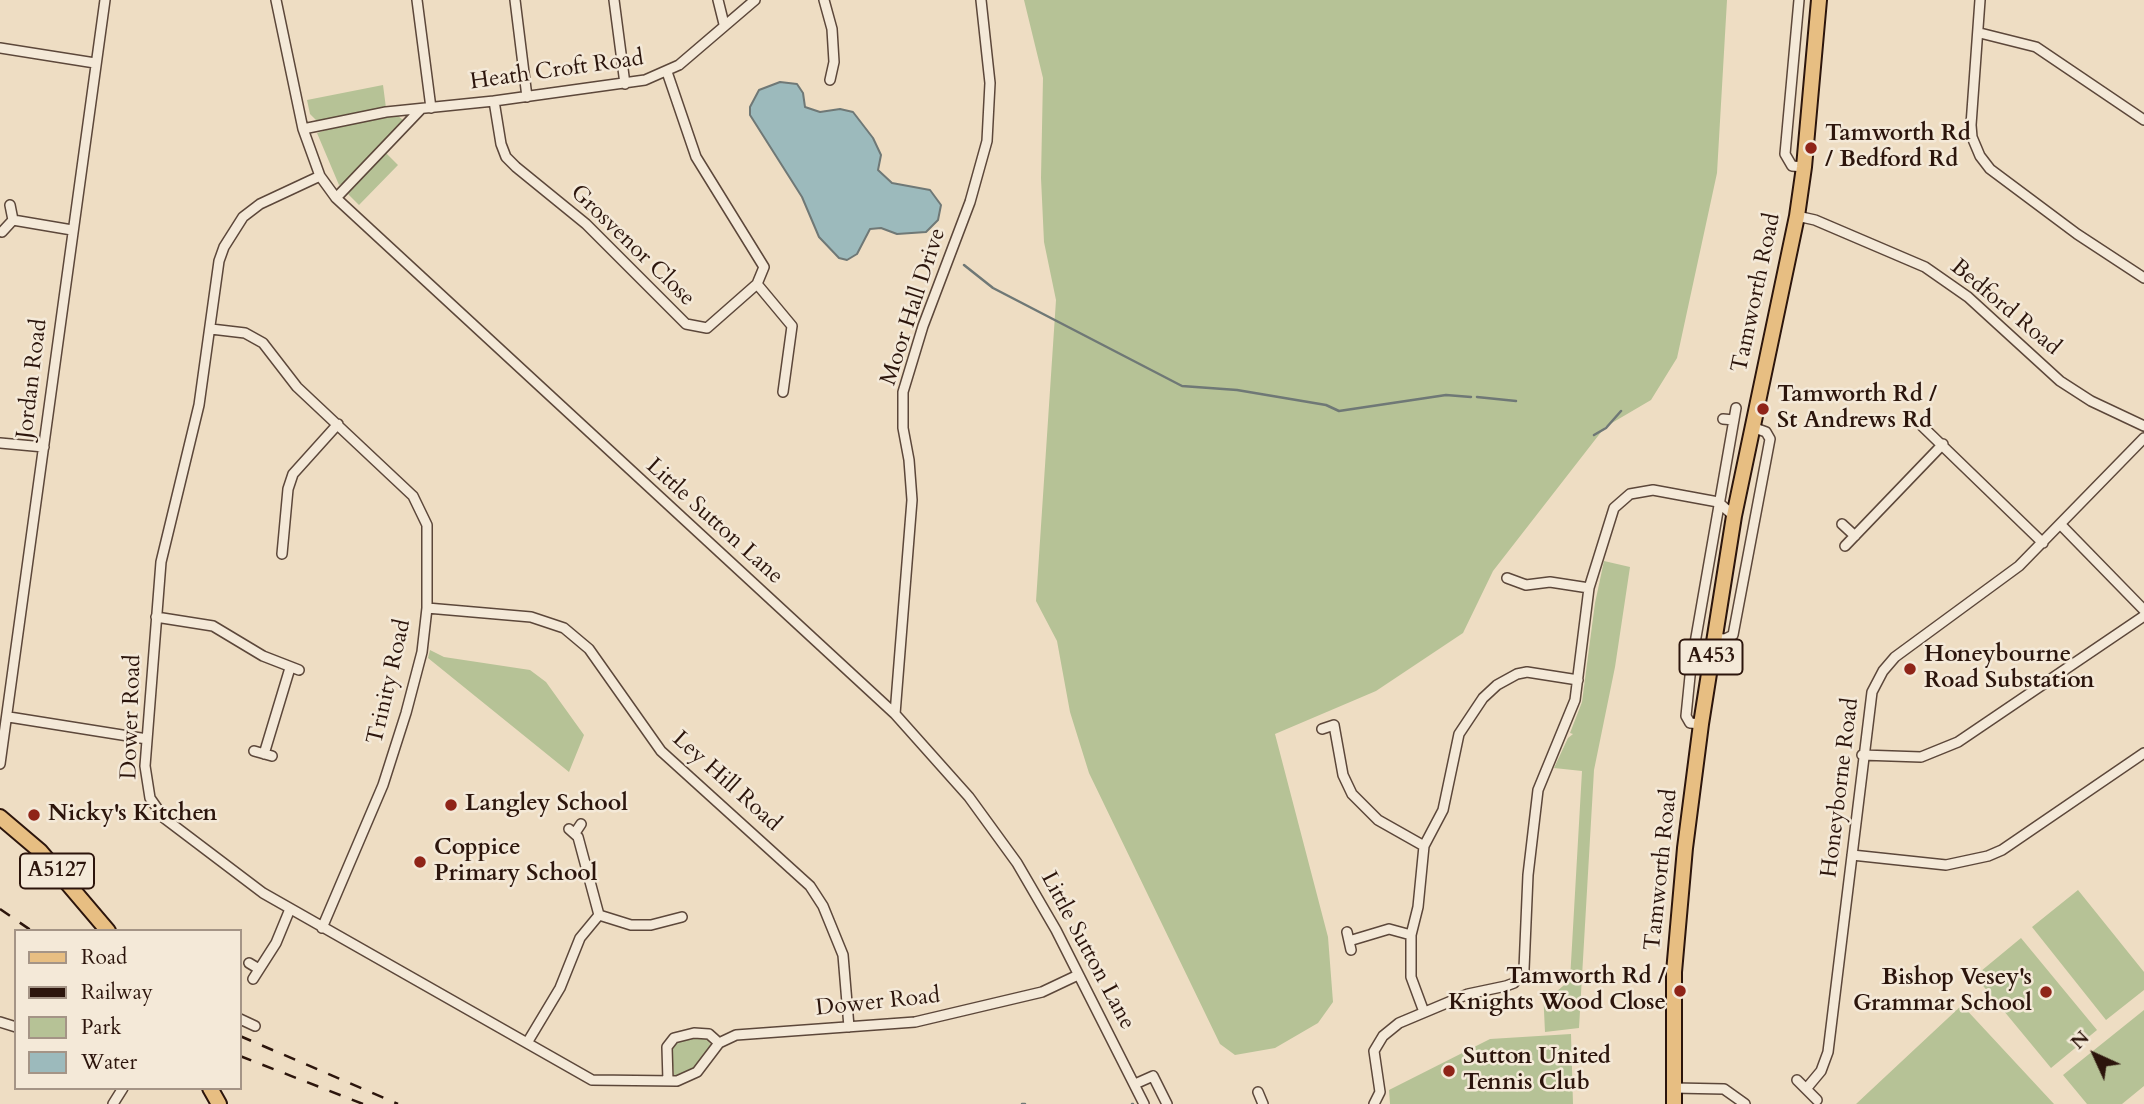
<!DOCTYPE html>
<style>
body{margin:0}
#map{position:relative;width:2144px;height:1104px;overflow:hidden;background:#eeddc3;font-family:Cardo,serif}
canvas{display:block}
.legend{position:absolute;left:14px;top:929px;width:228px;height:161px;box-sizing:border-box;background:#f4e9d8;border:2px solid #a49486;margin:0;padding:9px 12px;list-style:none;font-size:21px;color:#2c150c}
.legend li{display:flex;align-items:center;gap:14px;height:35px}
.legend b{width:35px;border:2px solid #a49486}
.north{position:absolute;left:2060px;top:1020px;width:70px;height:70px;-webkit-text-stroke:5px #f4e9d8;paint-order:stroke;rotate:315deg;font-size:19px;font-weight:700;line-height:28px;text-align:center;color:#2c150c}
.north::after{content:'';display:block;margin:auto;width:24px;height:32px;background:#2c150c;clip-path:polygon(50% 0,100% 100%,50% 72%,0 100%)}
</style>
<div id="map">
<canvas width="2144" height="1104"></canvas>
<ul class="legend">
<li><b style="height:9px;background:#e7be82"></b>Road</li>
<li><b style="height:9px;background:#2c150c"></b>Railway</li>
<li><b style="height:19px;background:#b6c296"></b>Park</li>
<li><b style="height:19px;background:#9cbabc"></b>Water</li>
</ul>
<div class="north">N</div>
</div>
<script>
const c = document.querySelector('canvas').getContext('2d');
c.lineJoin = 'round';
function fill(path, color) {
  c.fillStyle = color;
  c.fill(path, 'evenodd');
}
function toPath(rows) {
  const path = new Path2D();
  for (const r of rows) {
    path.moveTo(r[0], r[1]);
    for (let i = 2; i < r.length; i += 2) path.lineTo(r[i], r[i + 1]);
  }
  return path;
}
function trace(path, color, width, dash) {
  c.strokeStyle = color;
  c.lineWidth = width;
  c.lineCap = dash ? 'butt' : 'round';
  c.setLineDash(dash || []);
  c.stroke(path);
}
function drawText(font, color, halo, rows, align = 'center') {
  c.font = font + ' Cardo,serif';
  c.lineWidth = 5;
  c.setLineDash([]);
  c.textBaseline = 'middle';
  c.strokeStyle = halo;
  c.fillStyle = color;
  for (const [text, x, y, turn = 0] of rows) {
    c.save();
    c.translate(x, y);
    c.rotate((+turn || 0) * Math.PI / 180);
    c.textAlign = isNaN(turn) ? turn : align;
    if (halo) c.strokeText(text, 0, 0);
    c.fillText(text, 0, 0);
    c.restore();
  }
}
fill(toPath([
 [1024,0,1727,0,1717,173,1677,358,1651,400,1605,427,1493,571,1463,633,1376,691,1275,734,1328,937,1333,1002,1318,1023,1275,1048,1235,1055,1220,1044,1089,773,1070,712,1057,641,1036,601,1056,300,1044,242,1041,178,1043,78],
 [383,85,386,108,317,121,310,114,307,100],
 [397,115,403,120,344,183,339,185,317,133,355,121],
 [386,153,398,165,359,205,348,194],
 [1604,561,1630,567,1615,667,1594,770,1579,1028,1545,1032,1543,990,1556,992,1570,980,1582,771,1554,768,1568,738,1573,734,1570,733,1582,702,1595,603],
 [430,650,444,657,530,670,546,682,584,735,569,772,428,658],
 [2078,890,2144,972,2144,990,2106,1020,2032,927],
 [2021,938,2097,1030,2051,1068,1975,976],
 [1962,1005,2054,1104,1856,1104],
 [2144,1010,2144,1086,2122,1104,2087,1104,2063,1075],
 [1571,1034,1573,1104,1390,1104,1389,1090,1490,1039],
 [705,1036,711,1045,700,1064,680,1076,674,1075,671,1047,678,1039]
]), '#b6c296');
const water = toPath([
 [780,82,797,84,803,93,805,107,820,112,840,109,853,112,873,138,881,155,878,170,892,183,930,190,941,205,938,220,926,232,897,234,881,228,870,229,857,254,847,260,839,258,819,237,802,197,750,115,750,107,759,90,780,82]
]);
fill(water, '#9cbabc');
trace(water, '#6f7876', 2);
trace(toPath([
 [964,265,993,288,1182,386,1237,390,1326,405,1339,411,1446,395,1471,397],
 [1477,397,1516,401],
 [1594,435,1606,428,1621,411],
 [1022,1104,1025,1104],
 [1132,1104,1133,1104]
]), '#6f7876', 2.5);
const street = toPath([
 [276,0,303,129,320,176,336,198,895,714,969,797,1017,863,1056,930,1144,1104],
 [417,0,431,108],
 [515,0,527,97],
 [614,0,625,84],
 [718,0,724,24],
 [824,0,832,29,834,62,830,80],
 [1799,0,1785,154,1792,166,1804,167],
 [1980,0,1971,125,1972,137,1980,156,1990,169,2077,234,2144,278],
 [1980,33,2036,47,2144,120],
 [0,48,95,63],
 [494,101,501,144,506,157,516,167,586,224,686,324,707,328,757,284,764,267,696,157,667,72],
 [303,129,386,112,494,101,645,80,679,65,755,0],
 [320,176,260,204,243,217,224,247,219,261,199,405,161,562,145,766,150,798,164,818,263,893,592,1080,677,1081,697,1072,719,1043,736,1035,915,1022,1042,992,1078,975],
 [336,198,421,109],
 [1797,216,1815,220,1925,267,1968,297,2060,381,2091,401,2144,426],
 [13,220,72,230],
 [2,232,13,220,10,205],
 [757,284,792,326,783,392],
 [211,329,245,333,263,343,297,387,413,496,427,525,427,608,422,652,406,713,383,785,322,928],
 [1723,419,1734,420],
 [1922,426,2043,543],
 [0,443,44,447],
 [1842,524,1855,536],
 [2061,525,2144,610],
 [1845,546,1943,444],
 [282,554,288,489,293,474,338,424],
 [1507,578,1526,585,1550,582,1589,588],
 [427,608,531,617,564,628,589,649,661,751,810,886,823,906,843,955,849,1027],
 [156,617,213,626,263,656,299,670],
 [1713,638,1725,639,1733,635,1770,439,1766,432,1752,427],
 [895,714,912,500,909,460,903,428,903,392,923,326,970,202,987,141,990,83,981,0],
 [9,717,147,739],
 [1701,724,1690,723,1686,716,1691,666,1736,408],
 [1322,729,1334,725,1343,775,1352,794,1378,820,1424,846],
 [254,751,272,756],
 [264,754,290,668],
 [1862,755,1921,757,1958,742,2144,616],
 [0,764,105,0],
 [575,833,581,824],
 [1852,855,1946,865,1988,856,2002,850,2144,753],
 [599,915,631,925,651,925,682,917],
 [1347,932,1351,950],
 [1349,941,1389,929,1411,935],
 [249,963,259,969],
 [253,979,276,943,290,909],
 [1424,1012,1411,977,1411,935,1418,907,1424,846,1443,810,1459,734,1483,698,1497,685,1517,674,1527,672,1578,680],
 [240,1019,255,1026],
 [0,1022,16,1027],
 [527,1043,560,988,580,938,599,915,578,837,569,829],
 [1797,1080,1817,1100],
 [668,1081,667,1047,674,1038,694,1033,709,1034,719,1043],
 [1135,1084,1153,1076,1167,1104],
 [1674,1088,1724,1089,1745,1104],
 [1806,1089,1821,1071,1828,1052,1872,692,1883,671,1895,657,2019,566,2144,438],
 [1258,1092,1263,1104],
 [113,1104,123,1088],
 [1374,1104,1380,1092,1374,1051,1383,1036,1399,1023,1468,994,1506,986,1514,983,1524,969,1528,875,1538,790,1575,700,1589,588,1614,508,1630,494,1653,490,1718,502,1734,516]
]);
const primary = toPath([
 [0,817,40,851,108,931],
 [210,1088,219,1104],
 [1674,1104,1674,972,1685,848,1701,724,1734,516,1797,216,1804,167,1819,0]
]);
trace(street, '#5c473a', 12);
trace(primary, '#2c150c', 18);
trace(street, '#f4e9d8', 9);
trace(primary, '#e7be82', 14);
trace(toPath([
 [0,909,32,931],
 [240,1036,398,1104],
 [240,1056,363,1104]
]), '#2c150c', 2.5, [12, 12]);
for (const [x, y, r, color] of [
 [1811,148,7,"#8f2418"],
 [1763,409,7,"#8f2418"],
 [1910,669,7,"#8f2418"],
 [451,805,7,"#8f2418"],
 [34,815,7,"#8f2418"],
 [420,862,7,"#8f2418"],
 [1680,991,7,"#8f2418"],
 [2046,992,7,"#8f2418"],
 [1449,1071,7,"#8f2418"]
]) {
  const dot = new Path2D();
  dot.arc(x, y, r, 0, 2 * Math.PI);
  c.fillStyle = color;
  c.fill(dot);
  trace(dot, '#f4e9d8', 2.5);
}
for (const [x, y, w] of [
 [1711,657,63],
 [57,871,74]
]) {
  const box = new Path2D();
  box.roundRect(x - w / 2, y - 17.5, w, 35, 5);
  c.fillStyle = '#f4e9d8';
  c.fill(box);
  trace(box, '#2c150c', 2);
}
drawText('bold 21px', '#2c150c', null, [
 ["A453",1711,657],
 ["A5127",57,871]
]);
drawText('23px', '#2c150c', '#f4e9d8', [
 ["Heath Croft Road",557,71,-8],
 ["Grosvenor Close",632,246,44],
 ["Tamworth Road",1757,293,-78],
 ["Moor Hall Drive",914,307,-72],
 ["Bedford Road",2005,308,40],
 ["Jordan Road",33,379,-83],
 ["Little Sutton Lane",714,522,42],
 ["Trinity Road",390,682,-77],
 ["Dower Road",132,717,-88],
 ["Ley Hill Road",726,782,42],
 ["Honeyborne Road",1841,788,-83],
 ["Tamworth Road",1662,870,-84],
 ["Little Sutton Lane",1087,951,62],
 ["Dower Road",878,1003,-6]
]);
drawText('bold 23px', '#2c150c', '#f4e9d8', [
 ["Tamworth Rd",1825,135],
 ["/ Bedford Rd",1825,161],
 ["Tamworth Rd /",1777,396],
 ["St Andrews Rd",1777,422],
 ["Honeybourne",1924,656],
 ["Road Substation",1924,682],
 ["Langley School",465,805],
 ["Nicky's Kitchen",48,815],
 ["Coppice",434,849],
 ["Primary School",434,875],
 ["Tamworth Rd /",1666,978,"right"],
 ["Knights Wood Close",1666,1004,"right"],
 ["Bishop Vesey's",2032,979,"right"],
 ["Grammar School",2032,1005,"right"],
 ["Sutton United",1463,1058],
 ["Tennis Club",1463,1084]
], 'left');
</script>
